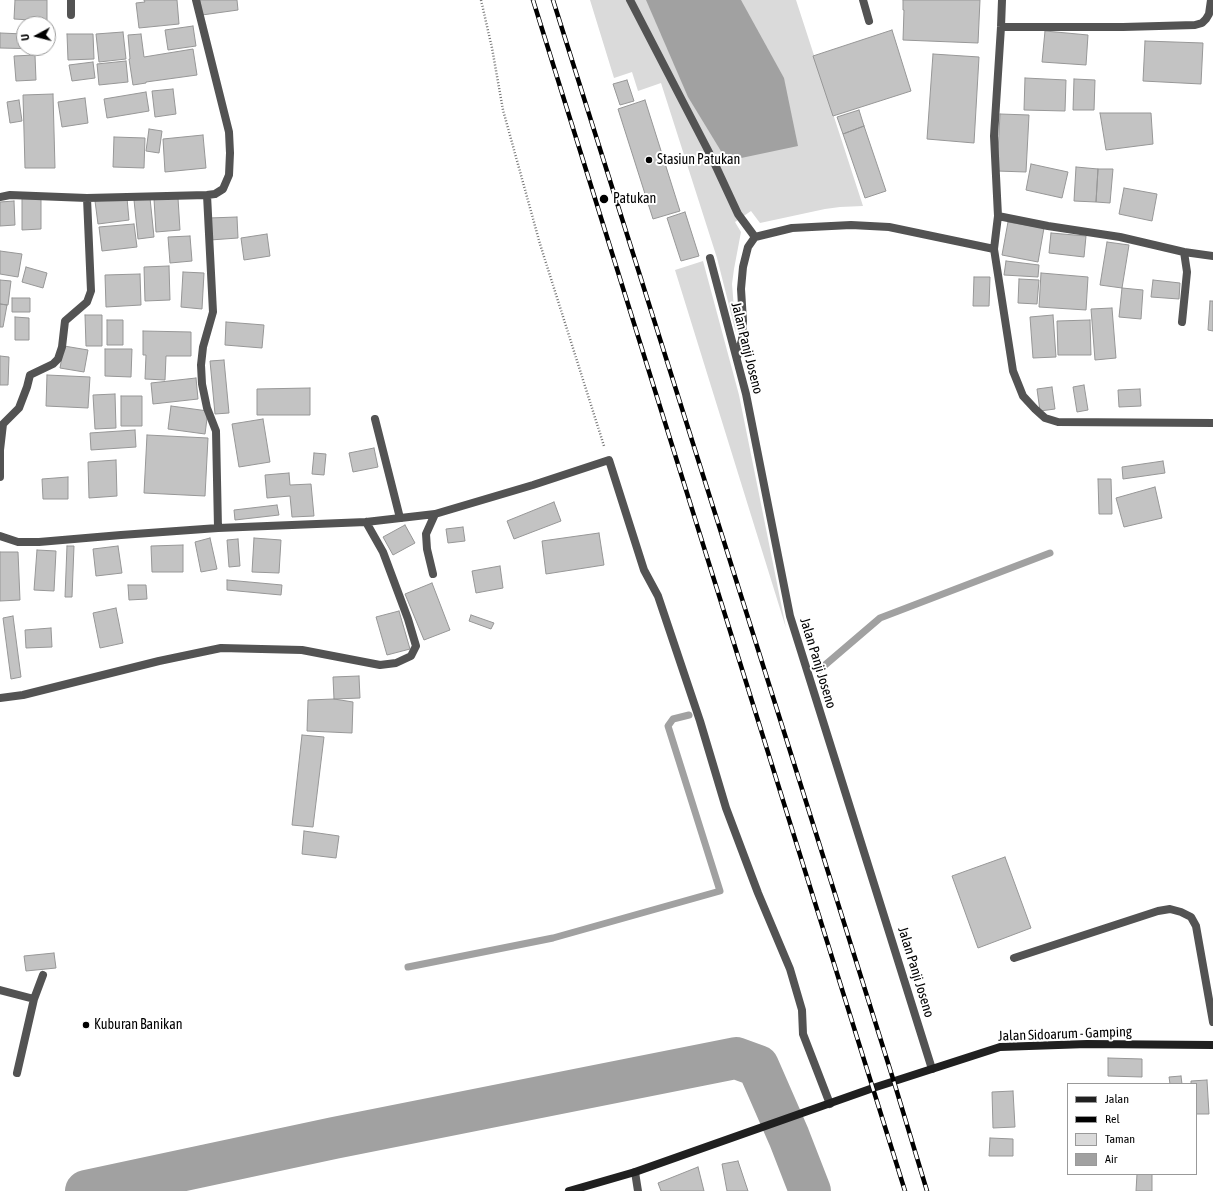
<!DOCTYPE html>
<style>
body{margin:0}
#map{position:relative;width:1213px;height:1191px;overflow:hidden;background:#fff;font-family:"Asap Condensed",sans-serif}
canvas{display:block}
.legend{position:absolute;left:1067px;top:1083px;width:130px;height:92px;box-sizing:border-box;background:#fff;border:1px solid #999;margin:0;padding:5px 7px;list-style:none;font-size:12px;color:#000}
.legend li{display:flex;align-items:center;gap:8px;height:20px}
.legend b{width:20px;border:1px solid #999}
.north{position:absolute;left:16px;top:16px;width:40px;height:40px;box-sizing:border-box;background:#fff;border:1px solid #999;border-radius:50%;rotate:263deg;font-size:11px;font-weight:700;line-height:16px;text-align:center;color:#000}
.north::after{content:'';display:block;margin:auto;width:14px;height:18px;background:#000;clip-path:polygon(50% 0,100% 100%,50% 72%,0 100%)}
</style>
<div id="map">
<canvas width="1213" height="1191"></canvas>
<ul class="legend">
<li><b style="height:5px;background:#202020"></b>Jalan</li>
<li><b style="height:5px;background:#000"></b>Rel</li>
<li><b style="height:11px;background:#dadada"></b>Taman</li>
<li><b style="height:11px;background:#a1a1a1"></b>Air</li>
</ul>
<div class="north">U</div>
</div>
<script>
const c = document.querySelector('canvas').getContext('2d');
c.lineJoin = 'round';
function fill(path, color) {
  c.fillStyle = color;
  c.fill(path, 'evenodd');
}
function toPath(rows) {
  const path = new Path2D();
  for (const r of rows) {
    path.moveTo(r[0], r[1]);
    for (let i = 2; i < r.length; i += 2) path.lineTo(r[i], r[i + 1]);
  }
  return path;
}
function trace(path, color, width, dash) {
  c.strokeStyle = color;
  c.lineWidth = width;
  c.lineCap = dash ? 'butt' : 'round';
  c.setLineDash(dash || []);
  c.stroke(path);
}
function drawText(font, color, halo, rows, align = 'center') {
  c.font = font + ' "Asap Condensed",sans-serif';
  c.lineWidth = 4;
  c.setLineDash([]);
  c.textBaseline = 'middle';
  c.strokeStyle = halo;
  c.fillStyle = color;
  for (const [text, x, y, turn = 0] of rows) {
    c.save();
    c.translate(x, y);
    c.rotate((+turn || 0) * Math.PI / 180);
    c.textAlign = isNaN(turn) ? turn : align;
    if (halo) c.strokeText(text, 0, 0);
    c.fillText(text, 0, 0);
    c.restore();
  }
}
fill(toPath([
 [590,0,796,0,863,206,840,207,825,209,760,223,751,211,735,222,741,232,734,269,732,284,736,333,717,258,661,83,638,91,632,72,614,78],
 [703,261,739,395,786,628,675,270]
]), '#dadada');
fill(toPath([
 [646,0,741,0,784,78,798,146,727,161,688,97]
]), '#a1a1a1');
trace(toPath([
 [818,671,880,618,1050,553],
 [408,967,553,938,720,891,668,726,673,719,689,715]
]), '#a1a1a1', 7);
trace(toPath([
 [86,1191,334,1138,736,1058,758,1066,789,1137,810,1191]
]), '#a1a1a1', 42);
const building = toPath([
 [15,0,47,0,47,21,14,19,15,0],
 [144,0,177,0,179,24,139,28,136,3,145,2,144,0],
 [200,0,237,0,238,10,202,15,200,0],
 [903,0,980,0,978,43,903,40,904,10,903,10,903,0],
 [193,26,196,46,168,50,165,30,193,26],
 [892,30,911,91,833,116,813,56,892,30],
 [1045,31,1088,35,1086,65,1042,62,1045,31],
 [123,32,126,59,99,62,96,34,123,32],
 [0,33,24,34,24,48,44,48,44,49,0,48,0,33],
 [67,34,93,34,94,59,68,60,67,34],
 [141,34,144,57,193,49,197,75,146,82,146,83,133,85,129,59,130,59,128,35,141,34],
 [1145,41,1203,43,1201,84,1143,81,1145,41],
 [933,54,979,57,974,143,927,139,933,54],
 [35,55,36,80,16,81,14,56,35,55],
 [126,61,128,82,99,85,97,64,126,61],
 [93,62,95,78,72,81,69,65,93,62],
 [1025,78,1066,80,1065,111,1024,110,1025,78],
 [1074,79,1095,80,1094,110,1073,110,1074,79],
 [627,80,634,101,620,105,613,84,627,80],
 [173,89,176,114,155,117,152,91,173,89],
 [146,92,149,111,107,118,104,99,146,92],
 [53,94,55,168,25,168,23,95,53,94],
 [85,98,88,123,62,127,58,102,85,98],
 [19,100,22,121,10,123,7,102,19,100],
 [645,100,680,211,653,219,618,109,645,100],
 [859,110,864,126,843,134,837,117,859,110],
 [1100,113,1151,113,1153,144,1106,150,1100,113],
 [1000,114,1029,115,1026,172,997,171,1000,114],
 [864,126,886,191,865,198,843,134,864,126],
 [149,129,162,131,159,153,146,151,149,129],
 [203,135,206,168,165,172,163,139,203,135],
 [114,137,145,138,144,168,113,167,114,137],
 [1031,164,1068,172,1062,198,1026,190,1031,164],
 [1076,167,1098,169,1096,202,1074,201,1076,167],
 [1098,169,1113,169,1110,203,1096,202,1098,169],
 [1124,188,1157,194,1152,221,1119,214,1124,188],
 [22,198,41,198,41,229,22,230,22,198],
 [127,198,129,220,98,224,95,201,127,198],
 [150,198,154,237,138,239,134,200,150,198],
 [178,198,180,230,156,232,154,199,178,198],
 [14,201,15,225,0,226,0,202,14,201],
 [685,212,699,256,681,261,667,218,685,212],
 [237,217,238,238,210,240,209,218,237,217],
 [1008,222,1044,228,1038,262,1002,255,1008,222],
 [134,224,137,247,102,251,99,227,134,224],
 [1051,233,1086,236,1084,257,1049,253,1051,233],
 [267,234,270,256,244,260,241,238,267,234],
 [190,236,192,261,170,263,168,237,190,236],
 [1107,242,1129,245,1122,288,1100,285,1107,242],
 [0,251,22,254,18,277,0,274,0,251],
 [1006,261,1039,265,1038,277,1004,275,1006,261],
 [169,266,170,300,145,301,144,267,169,266],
 [26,267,47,273,43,288,22,282,26,267],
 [183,272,204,273,202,309,181,307,183,272],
 [1041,273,1088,277,1086,310,1039,307,1041,273],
 [140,274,141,305,106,307,105,275,140,274],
 [974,277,990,277,989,306,973,306,974,277],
 [1019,279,1039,280,1037,304,1018,303,1019,279],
 [0,280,11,281,8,305,0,304,0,280],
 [1153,280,1180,283,1179,299,1151,297,1153,280],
 [1122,288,1143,290,1141,319,1119,317,1122,288],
 [12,298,30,298,30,312,12,312,12,298],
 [1210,301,1213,301,1213,331,1208,330,1210,301],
 [0,304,7,305,3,327,0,327,0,304],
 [1112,308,1116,358,1095,360,1091,309,1112,308],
 [85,315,102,315,102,346,86,346,85,315],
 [1053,315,1056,357,1033,358,1030,317,1053,315],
 [15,317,29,318,29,340,15,340,15,317],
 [107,320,123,320,123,345,107,345,107,320],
 [1090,320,1091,355,1058,355,1057,321,1090,320],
 [226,322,264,325,262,348,225,345,226,322],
 [143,331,191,332,191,356,166,356,165,380,145,379,146,355,143,355,143,331],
 [64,346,88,350,84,372,60,368,64,346],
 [105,349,132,349,131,377,105,376,105,349],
 [0,356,9,357,8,385,0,385,0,356],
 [224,360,229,413,215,414,210,361,224,360],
 [47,375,90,377,88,408,46,406,47,375],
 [196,378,198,399,153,404,151,383,196,378],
 [1084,385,1088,410,1077,412,1073,387,1084,385],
 [1052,387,1055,409,1040,411,1037,389,1052,387],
 [310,388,310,415,257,415,257,389,310,388],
 [1140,389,1141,406,1119,407,1118,390,1140,389],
 [115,394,116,428,95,429,93,395,115,394],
 [121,396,142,396,142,426,121,426,121,396],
 [171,406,208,411,205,434,168,429,171,406],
 [263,419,270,462,239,467,232,424,263,419],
 [135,430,136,447,91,450,90,433,135,430],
 [147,435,208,438,205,496,144,493,147,435],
 [374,448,378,467,353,472,349,453,374,448],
 [314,453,326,454,324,475,312,474,314,453],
 [116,460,117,496,89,498,88,462,116,460],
 [1163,461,1165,473,1123,479,1122,467,1163,461],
 [289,473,290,485,311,484,314,516,292,517,290,496,267,498,265,475,289,473],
 [68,477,68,499,43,499,42,479,68,477],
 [1098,479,1111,479,1112,514,1099,514,1098,479],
 [1155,487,1162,518,1124,527,1116,498,1155,487],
 [554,502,561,521,514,539,507,521,554,502],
 [277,505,279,515,235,520,234,510,277,505],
 [405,525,415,543,393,555,383,537,405,525],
 [463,527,465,541,448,543,446,529,463,527],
 [599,533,604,565,546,574,542,541,599,533],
 [210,538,217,569,201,572,195,542,210,538],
 [254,538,281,540,279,573,252,572,254,538],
 [238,539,240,566,229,567,227,540,238,539],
 [183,545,183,572,152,572,151,546,183,545],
 [67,546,74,546,72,597,65,597,67,546],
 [118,546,122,573,96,576,93,549,118,546],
 [37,550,56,551,54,591,34,590,37,550],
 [0,552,18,552,20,600,0,601,0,552],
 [500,566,503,588,476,593,472,571,500,566],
 [227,580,282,585,281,595,227,590,227,580],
 [432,583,450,630,424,640,405,594,432,583],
 [128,585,146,585,147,599,129,600,128,585],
 [116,608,123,643,100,648,93,613,116,608],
 [399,611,410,649,387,655,376,617,399,611],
 [471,615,494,623,491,629,469,621,471,615],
 [13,616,21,677,11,679,3,618,13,616],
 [51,628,52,647,26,648,25,630,51,628],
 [359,676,360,698,334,699,333,677,359,676],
 [334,699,353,702,352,733,307,731,308,700,334,699],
 [302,735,324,737,313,827,292,825,302,735],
 [304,831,339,836,336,858,302,854,304,831],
 [1005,857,1031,928,978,948,952,876,1005,857],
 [54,953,56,968,26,971,24,956,54,953],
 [1108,1058,1142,1059,1142,1077,1108,1076,1108,1058],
 [1181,1076,1182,1084,1170,1084,1169,1077,1181,1076],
 [1207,1080,1209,1114,1196,1114,1196,1084,1191,1084,1191,1081,1207,1080],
 [1013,1091,1015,1127,993,1128,992,1092,1013,1091],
 [990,1138,1013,1139,1013,1156,989,1156,990,1138],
 [738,1161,748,1191,727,1191,722,1164,738,1161],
 [698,1167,704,1191,661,1191,658,1183,698,1167],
 [1137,1174,1152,1174,1152,1191,1136,1191,1137,1174]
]);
fill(building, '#c3c3c3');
trace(building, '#979797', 1);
trace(toPath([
 [481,0,492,48,503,110,540,244,604,446]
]), '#757575', 2.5, [1, 2]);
trace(toPath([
 [863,0,869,21],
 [375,419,400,518],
 [1014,958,1158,911,1170,909,1181,912,1191,917,1196,926,1213,1022]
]), '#535353', 8);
trace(toPath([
 [71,0,71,15],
 [630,0,712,158,738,214,755,237],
 [1002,0,1001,27,994,136,998,216,994,249,1013,371,1023,396,1035,409,1045,418,1058,422,1213,423],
 [1001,27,1123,27,1195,25,1202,23,1206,19,1209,14,1211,0],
 [207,195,213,312,203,347,201,365,202,384,207,408,216,431,218,528],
 [0,197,10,195,87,198,207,195,215,194,223,189,229,175,230,153,229,132,196,0],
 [998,216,1048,226,1120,237,1184,252,1213,256],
 [710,258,746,394,790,616,932,1069],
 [1182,322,1187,272,1184,252],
 [737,357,742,340,743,321,741,289,743,267,748,247,755,237,792,228,851,225,889,227,994,249],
 [0,477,0,450,3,424,19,408,27,387,30,375,53,364,58,359,62,347,65,321,87,302,91,291,87,198],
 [0,536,18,542,39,542,121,535,218,528,366,522,435,514],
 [433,574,427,549,426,534,435,514,533,485,609,460,644,570,658,596,700,721,726,808,758,893,790,969,802,1010,803,1034,830,1104],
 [0,698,23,695,159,661,221,648,302,650,380,665,396,663,411,656,416,646,408,619,383,552,366,522],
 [0,990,34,999],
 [17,1073,34,999,43,975],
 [635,1172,638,1191]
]), '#535353', 8);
trace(toPath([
 [569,1191,635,1172,873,1088,1000,1047,1087,1044,1213,1045]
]), '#202020', 8);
const rail = toPath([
 [533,0,905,1191],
 [553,0,797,773,894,1082,927,1191]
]);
trace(rail, '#000', 4.5);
trace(rail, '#fff', 3, [9]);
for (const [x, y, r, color] of [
 [649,160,4,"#000"],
 [604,199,5,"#000"],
 [86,1025,4,"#000"]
]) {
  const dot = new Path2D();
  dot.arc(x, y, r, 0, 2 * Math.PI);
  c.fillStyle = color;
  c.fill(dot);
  trace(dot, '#fff', 1.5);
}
drawText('14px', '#000', '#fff', [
 ["Stasiun Patukan",657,160],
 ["Patukan",613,199],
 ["Kuburan Banikan",94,1025]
], 'left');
drawText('14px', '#000', '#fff', [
 ["Jalan Panji Joseno",747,348,76],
 ["Jalan Panji Joseno",818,663,73],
 ["Jalan Panji Joseno",916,972,73],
 ["Jalan Sidoarum - Gamping",1065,1034,-2]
]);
</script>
